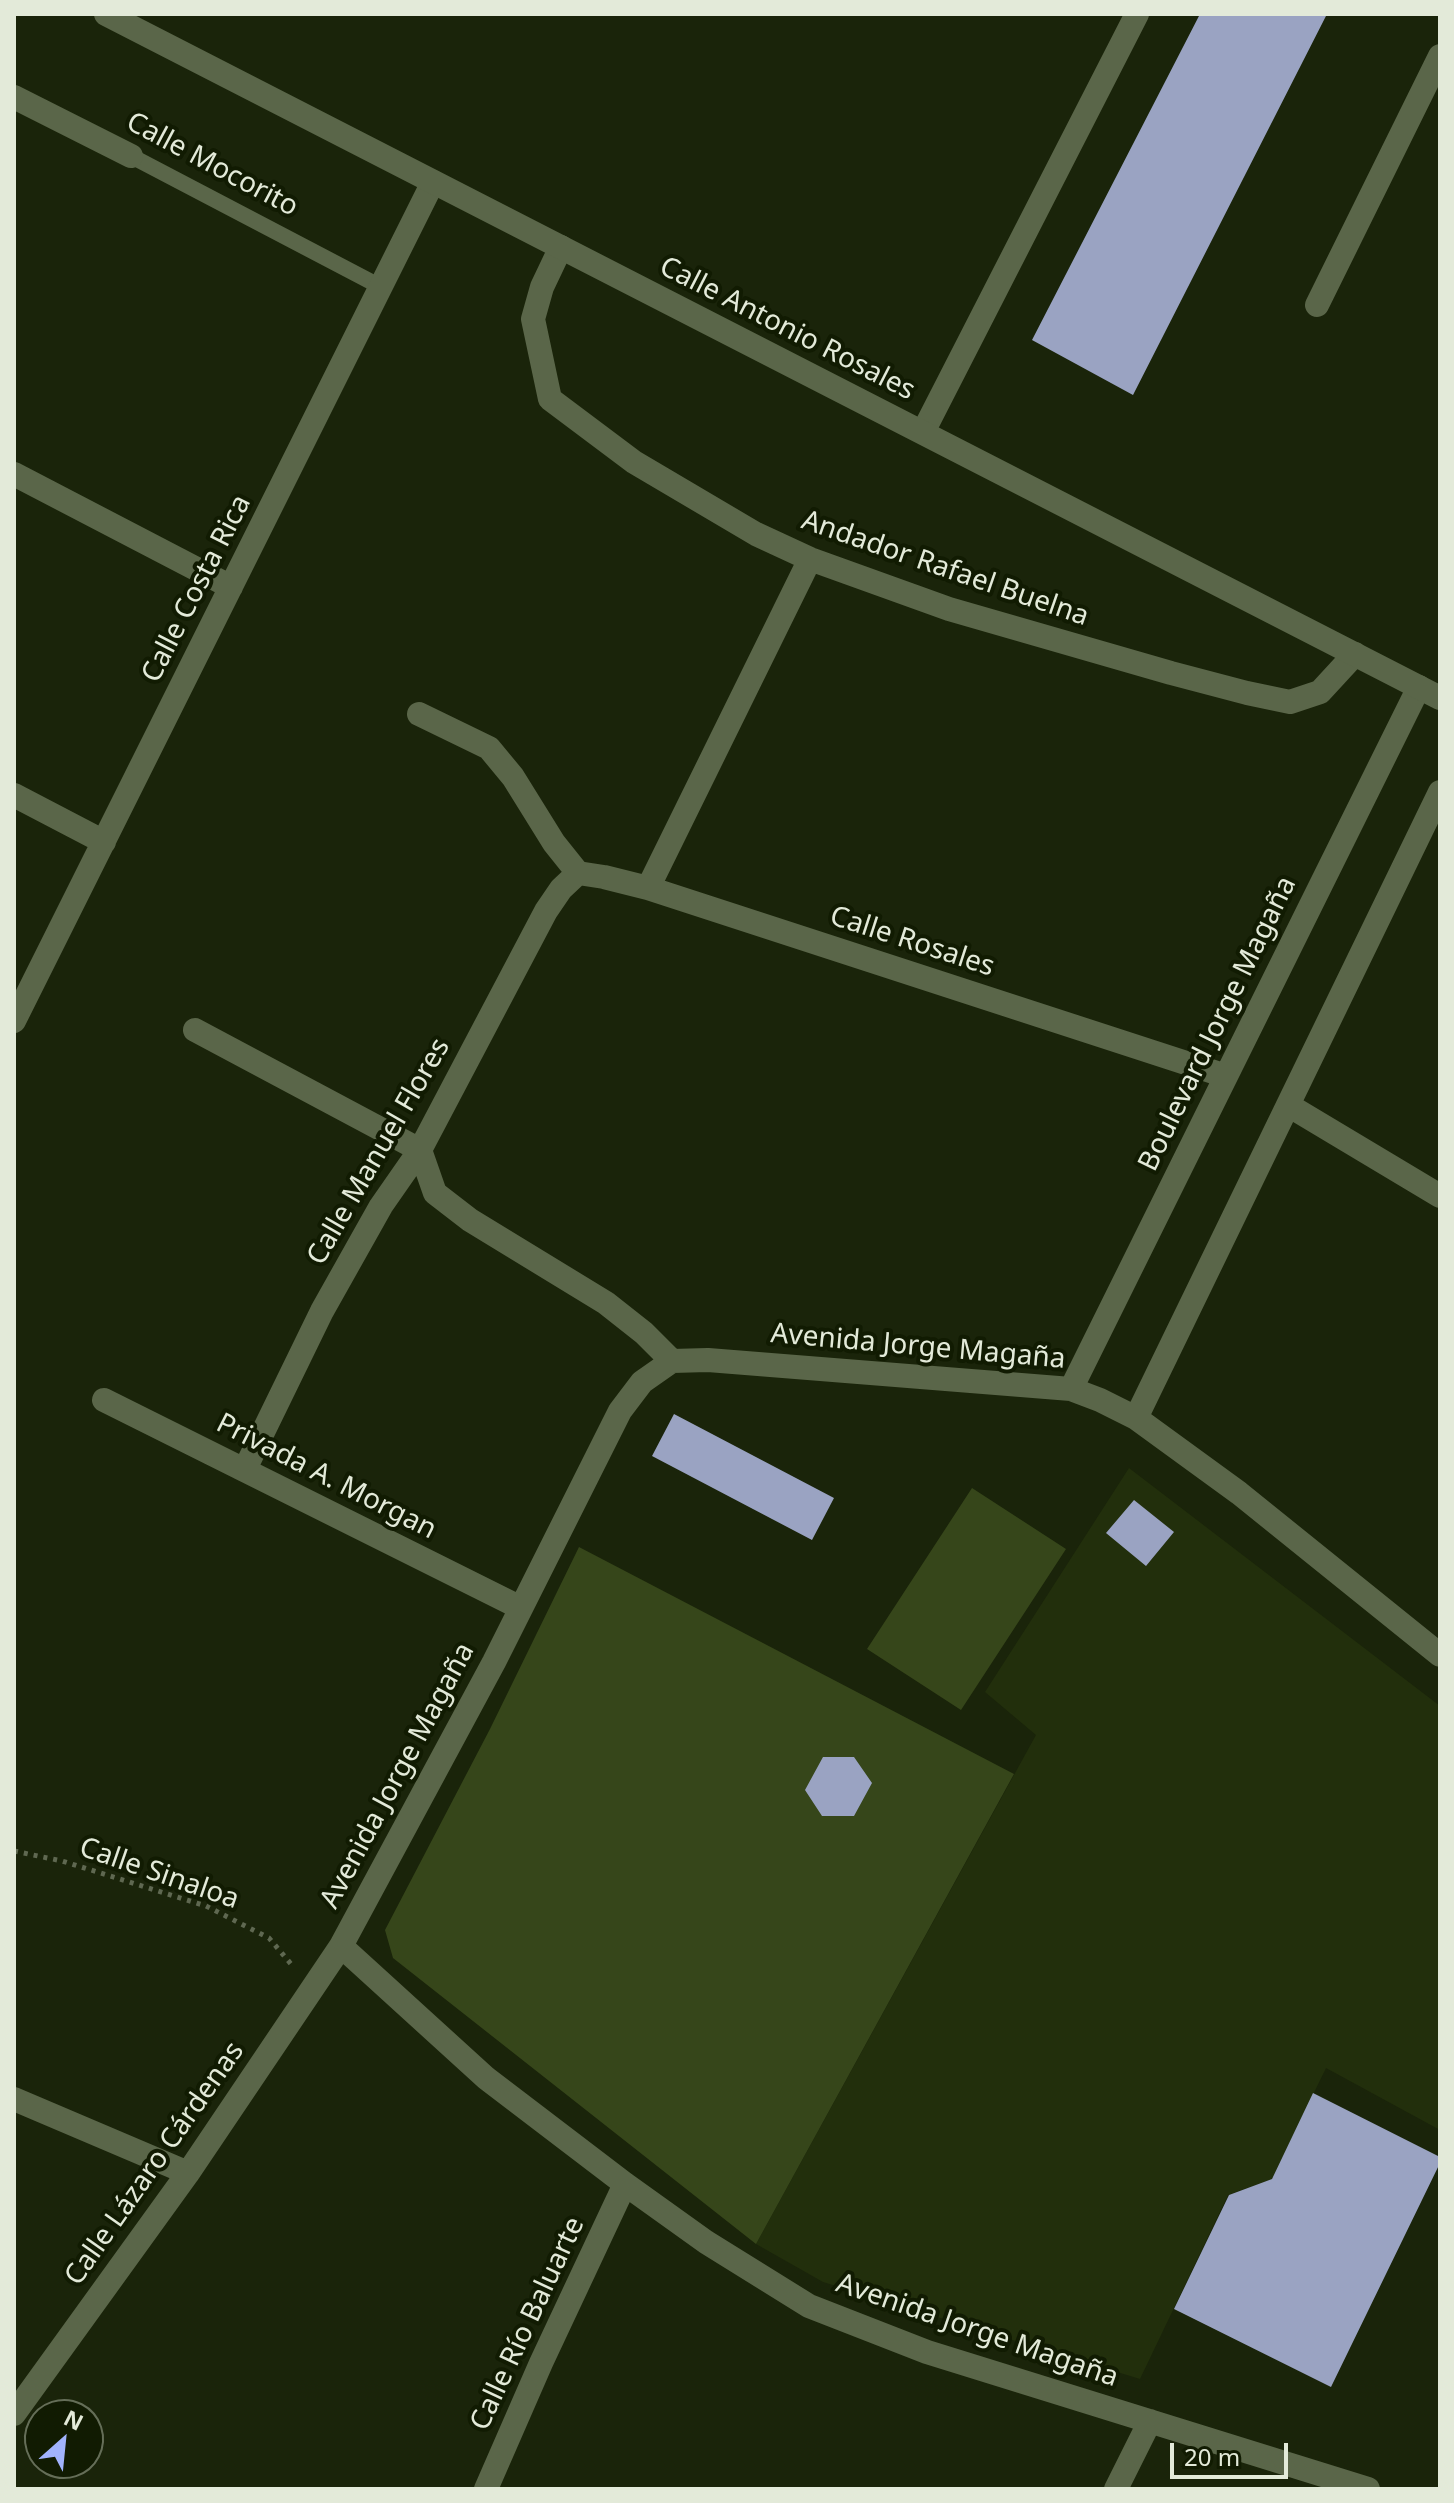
<!DOCTYPE html>
<meta charset="utf-8">
<style>
body{margin:0}
#map{position:relative;width:1454px;height:2503px;overflow:hidden;background:#1a240a;font-family:"Noto Sans",sans-serif}
canvas{display:block}
.frame{position:absolute;inset:0;border:16px solid #e3ead9;pointer-events:none}
.north{position:absolute;left:24px;top:2399px;width:80px;height:80px;box-sizing:border-box;background:#111b02;border:2px solid #656e58;border-radius:50%;rotate:27deg;font-size:22px;font-weight:700;line-height:32px;text-align:center;color:#e3ead9}
.north::after{content:'';display:block;margin:auto;width:28px;height:36px;background:#a1b3fd;clip-path:polygon(50% 0,100% 100%,50% 72%,0 100%)}
.scale{position:absolute;left:1170px;top:2443px;width:118px;height:36px;box-sizing:border-box;border:4px solid #e3ead9;border-top:0;padding-left:10px;font-size:24px;line-height:28px;white-space:nowrap;color:#e3ead9;-webkit-text-stroke:6px #111b02;paint-order:stroke}
</style>
<div id="map">
<canvas width="1454" height="2503"></canvas>
<div class="frame"></div>
<div class="north">N</div>
<div class="scale">20 m</div>
</div>
<script>
const c = document.querySelector('canvas').getContext('2d');
c.lineJoin = 'round';
function fill(path, color) {
  c.fillStyle = color;
  c.fill(path, 'evenodd');
}
function toPath(rows) {
  const path = new Path2D();
  for (const r of rows) {
    path.moveTo(r[0], r[1]);
    for (let i = 2; i < r.length; i += 2) path.lineTo(r[i], r[i + 1]);
  }
  return path;
}
function trace(path, color, width, dash) {
  c.strokeStyle = color;
  c.lineWidth = width;
  c.lineCap = dash ? 'butt' : 'round';
  c.setLineDash(dash || []);
  c.stroke(path);
}
function drawText(font, color, halo, rows, align = 'center') {
  c.font = font + ' "Noto Sans",sans-serif';
  c.lineWidth = 8;
  c.setLineDash([]);
  c.textBaseline = 'middle';
  c.strokeStyle = halo;
  c.fillStyle = color;
  for (const [text, x, y, turn = 0] of rows) {
    c.save();
    c.translate(x, y);
    c.rotate((+turn || 0) * Math.PI / 180);
    c.textAlign = isNaN(turn) ? turn : align;
    if (halo) c.strokeText(text, 0, 0);
    c.fillText(text, 0, 0);
    c.restore();
  }
}
fill(toPath([
 [1129,1468,1440,1706,1440,2130,1326,2068,1272,2179,1228,2195,1140,2379,823,2282,756,2244,1036,1735,985,1692]
]), '#222f0c');
fill(toPath([
 [972,1488,1066,1549,961,1710,867,1649],
 [579,1547,1014,1774,756,2244,393,1958,385,1930,490,1729]
]), '#36461a');
fill(toPath([
 [1200,14,1327,14,1133,395,1032,340],
 [674,1414,834,1498,812,1540,652,1456],
 [1134,1500,1174,1532,1146,1566,1106,1533],
 [823,1757,854,1757,872,1783,854,1816,822,1816,805,1790],
 [1313,2093,1440,2157,1440,2163,1331,2387,1174,2309,1229,2195,1272,2179]
]), '#9aa3c2');
trace(toPath([
 [14,1851,62,1861,206,1906,269,1938,291,1964]
]), '#5f6851', 5, [4, 6]);
trace(toPath([
 [131,156,381,287]
]), '#5a6649', 16);
trace(toPath([
 [14,97,131,156],
 [561,247,542,287,533,319,550,399,634,462,756,534,810,559,949,609,1171,673,1247,693,1290,702,1320,692,1355,654],
 [1317,305,1440,56],
 [923,432,1137,14],
 [14,474,231,587],
 [419,714,489,748,513,777,554,843,578,873],
 [14,795,104,842],
 [578,873,604,877,648,888,1226,1076],
 [648,888,810,559],
 [14,1021,433,182],
 [195,1030,420,1150],
 [1288,1105,1440,1196],
 [420,1150,435,1193,470,1220,606,1303,644,1333,672,1361],
 [1071,1389,1419,687],
 [104,1400,521,1608],
 [1136,1418,1440,792],
 [245,1469,322,1311,381,1206,420,1150,546,911,561,889,578,873],
 [14,2099,188,2173],
 [14,2414,188,2173,341,1946],
 [486,2489,541,2363,625,2184],
 [1116,2489,1150,2421],
 [1368,2489,927,2352,809,2306,706,2242,625,2184,486,2078,341,1946,494,1662,620,1411,642,1382,672,1361,708,1360,1071,1389,1100,1400,1136,1418,1239,1493,1440,1655]
]), '#5a6649', 24);
trace(toPath([
 [106,14,1440,698]
]), '#5a6649', 24);
drawText('28px', '#e3ead9', '#111b02', [
 ["Calle Mocorito",212,165,28],
 ["Calle Antonio Rosales",787,329,27],
 ["Andador Rafael Buelna",945,569,19],
 ["Calle Costa Rica",197,589,-63],
 ["Calle Rosales",912,942,18],
 ["Boulevard Jorge Magaña",1218,1024,-64],
 ["Calle Manuel Flores",379,1152,-60],
 ["Avenida Jorge Magaña",918,1347,5],
 ["Privada A. Morgan",326,1477,27],
 ["Avenida Jorge Magaña",398,1776,-62],
 ["Calle Sinaloa",159,1874,19],
 ["Calle Lázaro Cárdenas",155,2164,-55],
 ["Calle Río Baluarte",528,2324,-65],
 ["Avenida Jorge Magaña",977,2331,19]
]);
</script>
